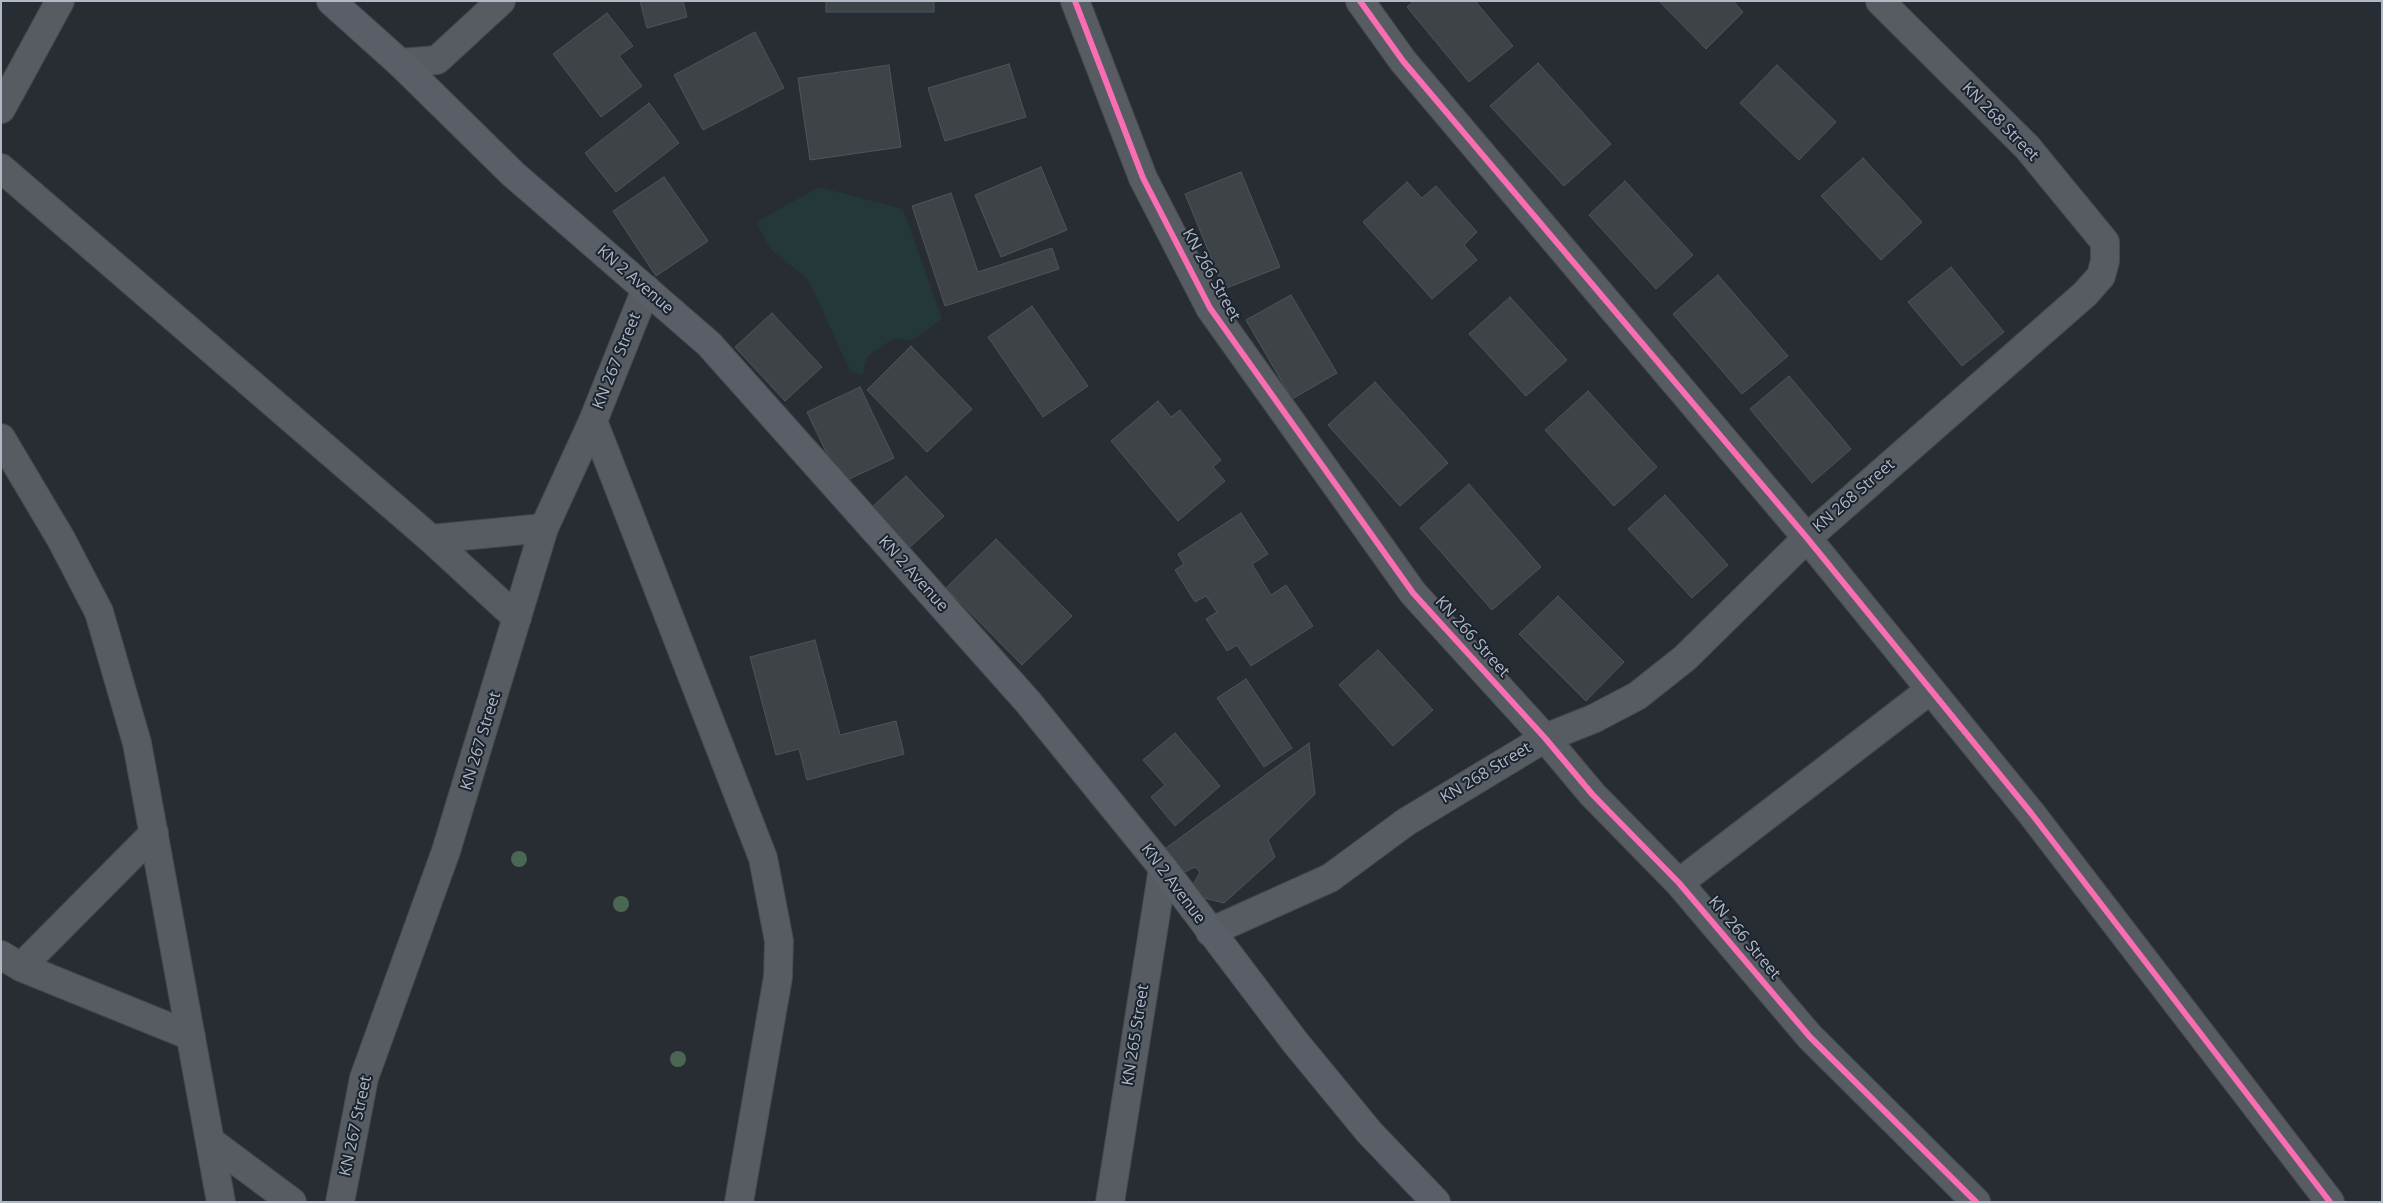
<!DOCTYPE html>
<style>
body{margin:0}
#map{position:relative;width:2383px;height:1203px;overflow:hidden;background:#272d33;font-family:"Open Sans",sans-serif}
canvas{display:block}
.frame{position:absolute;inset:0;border:2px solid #b0b9c6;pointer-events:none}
</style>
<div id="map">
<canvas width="2383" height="1203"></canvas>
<div class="frame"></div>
</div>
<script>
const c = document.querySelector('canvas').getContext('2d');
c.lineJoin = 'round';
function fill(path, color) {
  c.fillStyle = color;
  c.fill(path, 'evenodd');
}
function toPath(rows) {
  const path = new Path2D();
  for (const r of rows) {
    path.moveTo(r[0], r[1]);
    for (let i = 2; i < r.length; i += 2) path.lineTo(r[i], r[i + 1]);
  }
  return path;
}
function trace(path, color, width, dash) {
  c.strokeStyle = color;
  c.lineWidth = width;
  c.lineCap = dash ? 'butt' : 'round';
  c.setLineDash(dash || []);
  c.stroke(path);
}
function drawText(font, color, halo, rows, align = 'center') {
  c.font = font + ' "Open Sans",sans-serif';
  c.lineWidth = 4;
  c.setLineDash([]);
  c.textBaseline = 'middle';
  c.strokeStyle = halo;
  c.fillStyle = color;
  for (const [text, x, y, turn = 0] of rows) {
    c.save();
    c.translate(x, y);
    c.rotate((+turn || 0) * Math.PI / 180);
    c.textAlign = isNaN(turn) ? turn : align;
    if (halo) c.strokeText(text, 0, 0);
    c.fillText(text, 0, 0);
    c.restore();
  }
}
fill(toPath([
 [819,187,903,209,942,319,911,341,894,338,868,356,862,375,850,371,808,279,771,250,756,222]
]), '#243739');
const building = toPath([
 [640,1,683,1,687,17,647,28,640,1],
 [826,1,934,1,934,12,826,12,826,1],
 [1414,1,1475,1,1513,46,1469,82,1407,7,1414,1],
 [1659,1,1733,1,1743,12,1706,49,1659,1],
 [607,13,633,46,619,56,642,86,601,117,553,54,607,13],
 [755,32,784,88,703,130,674,75,755,32],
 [1538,63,1611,144,1564,186,1490,106,1538,63],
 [1009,64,1026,117,945,141,928,88,1009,64],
 [889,65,901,147,810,160,798,78,889,65],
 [1777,65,1836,122,1799,160,1740,103,1777,65],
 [649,103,679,143,616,192,585,153,649,103],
 [1863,158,1922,222,1881,260,1821,196,1863,158],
 [1041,167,1067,230,1001,257,975,195,1041,167],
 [1241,172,1280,267,1224,289,1185,194,1241,172],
 [664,177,708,241,656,276,613,211,664,177],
 [1625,181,1693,255,1656,289,1589,215,1625,181],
 [1407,182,1422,198,1436,186,1477,232,1464,245,1477,260,1432,299,1363,222,1407,182],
 [951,193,978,272,1052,248,1059,269,945,306,912,206,951,193],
 [1951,267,2004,332,1962,366,1908,302,1951,267],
 [1718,275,1788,356,1742,394,1673,314,1718,275],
 [1291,295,1337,373,1292,399,1246,320,1291,295],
 [1510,297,1567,360,1526,396,1469,334,1510,297],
 [1032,306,1088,386,1043,417,988,337,1032,306],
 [772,313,822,367,785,401,735,347,772,313],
 [911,346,972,409,927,452,867,390,911,346],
 [1789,376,1851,449,1812,483,1750,409,1789,376],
 [1375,382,1448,463,1400,506,1328,425,1375,382],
 [860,387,894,458,841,483,807,412,860,387],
 [1588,391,1657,467,1614,506,1545,430,1588,391],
 [1158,401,1171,417,1180,410,1221,460,1213,467,1225,481,1178,521,1111,441,1158,401],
 [906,476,944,516,898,558,860,518,906,476],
 [1469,484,1541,567,1492,610,1420,528,1469,484],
 [1665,495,1728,565,1692,598,1628,529,1665,495],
 [1241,513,1268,554,1252,564,1271,595,1286,585,1313,626,1251,666,1237,645,1227,651,1206,619,1217,612,1206,596,1195,602,1175,570,1184,564,1178,554,1241,513],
 [996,539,1072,616,1022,665,946,588,996,539],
 [1558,596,1624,662,1586,701,1519,634,1558,596],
 [815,640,840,735,896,721,904,754,807,780,799,749,776,755,750,657,815,640],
 [1378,650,1433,710,1393,746,1339,685,1378,650],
 [1246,679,1292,748,1264,767,1217,698,1246,679],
 [1175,733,1220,786,1175,826,1151,797,1165,785,1143,760,1175,733],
 [1309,743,1315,794,1268,840,1275,857,1224,903,1188,894,1200,872,1195,867,1175,877,1158,854,1309,743]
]);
fill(building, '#3e4348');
trace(building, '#4f545c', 1);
const street = toPath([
 [1075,1,1143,178,1210,308,1413,593,1545,738,1592,794,1679,883,1810,1037,1976,1202],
 [1360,1,1403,61,1807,538,2031,813,2330,1202],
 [400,63,437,60,501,1],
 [1,109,60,1],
 [1,168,431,539,517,618],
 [593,421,763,858,779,941,778,977,739,1202],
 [1,438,61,539,99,612,137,743,221,1202],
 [431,539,544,528],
 [1679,883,1930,690],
 [1210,932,1330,878,1406,822,1545,738,1593,719,1637,696,1685,658,1807,538,2085,294,2101,276,2105,261,2105,242,2027,147,1880,1],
 [1,955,21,967,191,1036],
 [21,967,154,833],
 [210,1141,292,1202],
 [340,1202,364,1078,446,851,544,528,593,421,646,289],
 [1110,1202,1163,868]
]);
const secondary = toPath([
 [331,1,400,63,513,174,709,344,1028,702,1163,868,1295,1042,1369,1132,1436,1202]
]);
trace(street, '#45494e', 30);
trace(secondary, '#45494e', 30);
trace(street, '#575b62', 28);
trace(secondary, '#5a5f67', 28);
trace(toPath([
 [1075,1,1143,178,1210,308,1413,593,1545,738,1592,794,1679,883,1810,1037,1976,1202],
 [1360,1,1403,61,1807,538,2031,813,2330,1202]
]), '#f96db3', 6);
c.fillStyle = '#4a6754';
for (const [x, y] of [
 [519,859],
 [621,904],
 [678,1059]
]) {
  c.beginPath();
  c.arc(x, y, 8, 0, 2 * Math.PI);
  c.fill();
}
drawText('16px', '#b0b9c6', '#1a232e', [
 ["KN 268 Street",2000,122,46],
 ["KN 266 Street",1211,275,61],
 ["KN 2 Avenue",635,280,41],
 ["KN 267 Street",617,361,-68],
 ["KN 268 Street",1854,496,-41],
 ["KN 2 Avenue",913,574,48],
 ["KN 266 Street",1472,637,48],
 ["KN 267 Street",481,741,-73],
 ["KN 268 Street",1486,773,-31],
 ["KN 2 Avenue",1173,884,53],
 ["KN 266 Street",1744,938,50],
 ["KN 265 Street",1136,1035,-81],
 ["KN 267 Street",356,1126,-78]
]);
</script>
